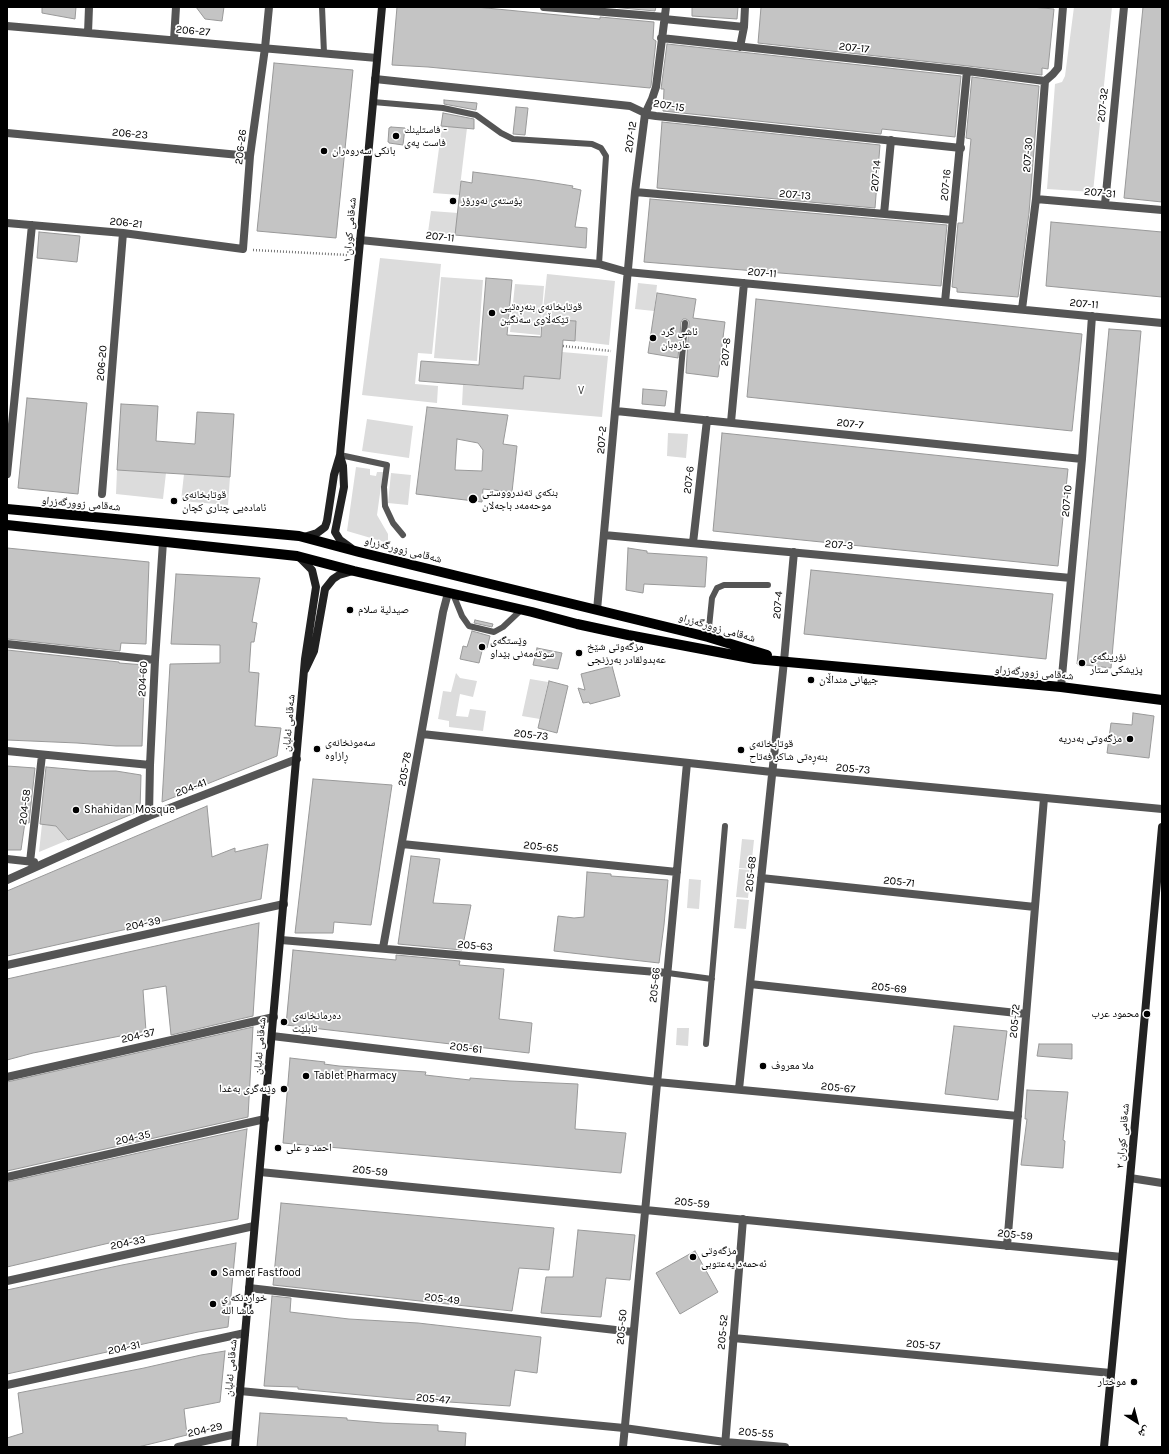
<!DOCTYPE html>
<meta charset="utf-8">
<style>
body{margin:0}
#map{position:relative;width:1169px;height:1454px;overflow:hidden;background:#fff;font-family:Karla,"Noto Naskh Arabic",sans-serif}
canvas{display:block}
.frame{position:absolute;inset:0;border:8px solid #000;pointer-events:none}
.north{position:absolute;left:1117px;top:1402px;width:40px;height:40px;-webkit-text-stroke:3px #fff;paint-order:stroke;rotate:144deg;font-size:11px;font-weight:700;line-height:16px;text-align:center;color:#000}
.north::after{content:'';display:block;margin:auto;width:14px;height:18px;background:#000;clip-path:polygon(50% 0,100% 100%,50% 72%,0 100%)}
</style>
<div id="map">
<canvas width="1169" height="1454"></canvas>
<div class="frame"></div>
<div class="north">ش</div>
</div>
<script>
const c = document.querySelector('canvas').getContext('2d');
c.lineJoin = 'round';
function fill(path, color) {
  c.fillStyle = color;
  c.fill(path, 'evenodd');
}
function toPath(rows) {
  const path = new Path2D();
  for (const r of rows) {
    path.moveTo(r[0], r[1]);
    for (let i = 2; i < r.length; i += 2) path.lineTo(r[i], r[i + 1]);
  }
  return path;
}
function trace(path, color, width, dash) {
  c.strokeStyle = color;
  c.lineWidth = width;
  c.lineCap = dash ? 'butt' : 'round';
  c.setLineDash(dash || []);
  c.stroke(path);
}
function drawText(font, color, halo, rows, align = 'center') {
  c.font = font + ' Karla,"Noto Naskh Arabic",sans-serif';
  c.lineWidth = 3.5;
  c.setLineDash([]);
  c.textBaseline = 'middle';
  c.strokeStyle = halo;
  c.fillStyle = color;
  for (const [text, x, y, turn = 0] of rows) {
    c.save();
    c.translate(x, y);
    c.rotate((+turn || 0) * Math.PI / 180);
    c.textAlign = isNaN(turn) ? turn : align;
    if (halo) c.strokeText(text, 0, 0);
    c.fillText(text, 0, 0);
    c.restore();
  }
}
fill(toPath([
 [1074,7,1112,7,1093,192,1047,189,1055,84,1062,82,1065,76],
 [442,126,467,128,459,195,433,193],
 [431,211,458,213,540,243,428,232],
 [380,258,441,264,432,354,418,353,415,384,438,386,437,403,362,395],
 [547,274,615,281,609,345,575,341,576,321,542,319],
 [441,277,483,280,477,361,434,358],
 [638,283,657,285,654,311,635,309],
 [515,284,544,286,540,335,510,332],
 [526,346,536,377,560,379,562,352,608,356,602,417,462,405,463,385,523,389],
 [367,419,413,426,409,458,362,451],
 [668,433,688,434,686,458,667,456],
 [356,467,370,469,370,475,376,476,377,472,383,472,377,515,388,534,388,543,347,531],
 [117,470,166,473,163,499,116,494],
 [391,473,411,475,408,505,388,503],
 [184,474,230,477,228,505,181,501],
 [456,673,460,678,477,681,473,697,460,694,456,716,468,717,470,709,486,711,483,731,449,727,449,721,438,719,443,691,451,692],
 [530,679,548,682,540,719,522,716],
 [42,824,56,826,68,840,39,852],
 [742,839,754,840,751,869,739,868],
 [739,869,751,870,748,898,736,897],
 [689,879,701,880,699,909,687,908],
 [737,899,749,900,746,929,734,928],
 [677,1028,689,1028,688,1046,676,1045]
]), '#dcdcdc');
const building = toPath([
 [42,7,76,7,75,19,42,13,42,7],
 [196,7,224,7,222,21,205,19,196,7],
 [397,7,476,7,600,19,600,17,654,22,653,39,656,41,651,86,650,88,428,67,392,65,397,7],
 [611,7,656,7,655,11,611,7],
 [692,7,738,7,737,19,692,16,692,7],
 [761,7,1031,7,1054,9,1048,69,1042,68,1042,75,968,66,758,43,761,7],
 [1143,7,1162,7,1162,202,1124,198,1143,7],
 [667,44,961,76,955,137,882,129,881,134,663,111,664,89,661,89,667,44],
 [274,63,353,70,336,238,257,231,274,63],
 [972,77,1039,86,1029,213,1018,297,957,292,957,288,952,287,958,223,963,223,971,139,966,138,972,77],
 [444,100,477,103,476,110,444,104,444,100],
 [516,107,528,108,525,135,513,134,516,107],
 [443,113,474,119,474,129,441,126,443,113],
 [662,122,880,145,875,208,657,188,662,122],
 [391,127,405,128,403,145,389,143,389,142,388,142,389,128,391,127],
 [473,172,535,180,573,186,572,188,581,190,575,227,587,228,586,248,455,235,461,181,472,183,473,172],
 [650,199,947,225,941,286,644,262,650,199],
 [1051,222,1162,232,1162,297,1046,286,1051,222],
 [39,232,80,236,77,262,37,258,39,232],
 [486,278,512,280,507,335,541,337,542,319,576,321,575,341,563,340,560,379,524,376,523,389,419,381,421,361,479,365,486,278],
 [657,293,696,299,693,318,725,322,718,377,686,373,689,323,689,321,686,319,683,319,681,322,678,358,648,353,657,293],
 [756,299,1082,334,1072,431,747,397,756,299],
 [1109,329,1141,331,1111,668,1077,664,1109,329],
 [643,389,667,391,665,406,642,404,643,389],
 [27,398,87,403,78,494,18,488,27,398],
 [121,404,158,406,156,441,195,444,197,412,234,414,230,477,117,470,121,404],
 [427,407,508,415,503,444,517,446,512,492,483,489,482,502,416,494,427,407],
 [457,439,478,443,483,450,482,471,455,470,457,439],
 [722,433,1068,469,1058,566,713,531,722,433],
 [7,548,149,562,146,644,121,643,120,651,7,639,7,548],
 [628,548,647,551,647,553,707,557,705,587,644,584,643,593,626,590,628,548],
 [811,570,1053,594,1046,659,804,634,811,570],
 [176,574,260,578,252,622,257,623,254,642,251,642,249,672,259,673,255,726,281,728,277,756,162,802,170,664,220,663,220,645,171,644,176,574],
 [475,620,493,624,492,627,474,623,475,620],
 [472,631,490,636,487,648,483,647,479,663,460,659,463,646,467,647,472,631],
 [537,648,562,653,558,669,533,665,537,648],
 [7,650,119,662,119,663,145,665,142,746,116,746,77,743,7,740,7,650],
 [612,666,620,696,590,704,589,702,583,703,578,688,585,690,581,674,612,666],
 [549,681,568,686,557,733,538,728,549,681],
 [1133,713,1154,716,1149,758,1107,753,1111,723,1132,725,1133,713],
 [7,766,35,768,29,823,25,822,21,850,7,850,7,766],
 [46,767,90,771,116,771,141,775,140,811,68,840,56,826,40,824,46,767],
 [313,779,392,785,371,925,334,922,333,933,295,933,313,779],
 [207,806,212,857,235,848,235,852,268,844,261,899,7,956,7,891,207,806],
 [411,856,440,859,433,903,471,905,462,950,398,944,411,856],
 [587,872,611,874,611,876,668,880,664,925,659,963,554,951,558,916,574,918,584,917,587,872],
 [259,923,253,1016,171,1035,166,986,143,990,146,1031,33,1053,7,1060,7,979,259,923],
 [293,950,396,960,396,955,460,961,459,965,504,969,499,1019,532,1023,529,1053,286,1025,293,950],
 [954,1026,1007,1031,998,1100,945,1094,954,1026],
 [253,1027,248,1117,7,1171,7,1082,253,1027],
 [1039,1044,1072,1044,1072,1059,1037,1056,1039,1044],
 [290,1058,325,1062,324,1064,339,1066,426,1072,425,1075,470,1080,470,1078,510,1081,578,1084,575,1129,626,1133,621,1173,283,1143,290,1058],
 [1027,1090,1068,1092,1063,1140,1065,1141,1063,1168,1021,1165,1027,1119,1025,1119,1027,1090],
 [247,1129,238,1219,122,1240,7,1267,7,1182,247,1129],
 [281,1203,554,1228,549,1270,519,1268,512,1311,273,1285,281,1203],
 [578,1230,635,1235,630,1280,606,1278,601,1317,541,1313,546,1277,573,1277,578,1230],
 [236,1243,228,1327,198,1332,7,1374,7,1290,122,1265,236,1243],
 [695,1251,718,1292,680,1314,656,1273,695,1251],
 [272,1296,291,1298,290,1312,349,1319,418,1323,541,1337,537,1373,515,1370,510,1406,403,1399,298,1389,298,1387,264,1386,272,1296],
 [225,1351,220,1402,184,1409,187,1435,138,1447,7,1447,7,1438,23,1433,18,1393,144,1368,201,1355,225,1351],
 [260,1413,347,1418,347,1420,383,1423,438,1425,438,1431,466,1433,465,1447,257,1447,260,1413]
]);
fill(building, '#c4c4c4');
trace(building, '#999', 1);
trace(toPath([
 [253,250,348,255],
 [563,346,611,351]
]), '#777', 2.5, [1, 2]);
trace(toPath([
 [322,7,324,53],
 [373,102,443,108,476,115,501,133,513,139,592,144,601,148,606,156,599,264],
 [677,417,685,323],
 [340,455,387,465,384,487,385,506,393,523,403,535],
 [453,594,462,616,469,626,494,632,503,627,521,610],
 [708,637,712,598,717,588,724,585,768,585],
 [668,973,712,979],
 [706,1044,725,826]
]), '#555', 6);
trace(toPath([
 [544,7,665,17],
 [664,19,744,27],
 [7,26,377,58],
 [88,33,89,7],
 [661,38,967,71,1045,81],
 [174,40,176,7],
 [740,47,744,27,745,7],
 [375,79,630,106,649,115,656,116,961,148],
 [7,133,250,156],
 [635,192,953,220],
 [1036,199,1162,210],
 [1105,204,1124,7],
 [884,214,891,140],
 [7,223,123,233,243,249,250,156,265,48,269,7],
 [360,240,599,264,627,272,1162,323],
 [945,302,967,71],
 [1022,309,1036,199,1045,81,1053,74,1058,68,1063,7],
 [616,411,1082,459],
 [731,422,744,283],
 [7,474,32,225],
 [102,494,123,233],
 [604,535,1071,578],
 [693,543,707,420],
 [597,610,635,192,645,114,652,99,656,87,666,7],
 [7,644,155,660],
 [1061,687,1082,459,1092,316],
 [422,734,772,772,1162,809],
 [7,751,150,765],
 [149,816,150,765,155,660,163,542],
 [402,844,677,872],
 [7,859,34,862],
 [30,862,42,755],
 [761,878,1035,907],
 [7,880,149,816,297,759],
 [281,940,668,973],
 [383,948,443,612,448,593],
 [7,965,284,904],
 [750,984,1026,1014],
 [272,1036,657,1082,1018,1116],
 [7,1077,274,1017],
 [739,1089,784,661,794,552],
 [260,1172,1122,1257],
 [7,1177,265,1119],
 [1130,1178,1162,1183],
 [1007,1246,1044,798],
 [7,1281,254,1226],
 [249,1288,633,1332],
 [733,1338,1111,1373],
 [7,1385,245,1333],
 [240,1391,624,1428,725,1442,785,1447],
 [725,1446,743,1219],
 [178,1447,236,1434],
 [623,1447,687,763]
]), '#555', 8);
trace(toPath([
 [340,456,343,466,344,487,335,532,340,540,351,548],
 [304,537,317,533,325,527,327,521,334,475,340,455,382,7],
 [305,670,314,651,325,589,333,579,339,575,353,571],
 [235,1447,305,659,316,587,312,570,300,558],
 [1104,1447,1130,1178,1162,827]
]), '#222', 8);
trace(toPath([
 [7,509,299,536,359,552,708,637,767,655],
 [7,525,297,556,354,571,532,612,577,624,628,635,755,659,1061,687,1162,700]
]), '#000', 10);
for (const [x, y, r, color] of [
 [396,136,4,"#000"],
 [324,151,4,"#000"],
 [453,201,4,"#000"],
 [492,313,4,"#000"],
 [653,338,4,"#000"],
 [473,499,5,"#000"],
 [174,501,4,"#000"],
 [350,610,4,"#000"],
 [482,647,4,"#000"],
 [579,653,4,"#000"],
 [1082,663,4,"#000"],
 [811,680,4,"#000"],
 [1130,739,4,"#000"],
 [317,749,4,"#000"],
 [741,750,4,"#000"],
 [76,810,4,"#000"],
 [1147,1014,4,"#000"],
 [284,1022,4,"#000"],
 [763,1066,4,"#000"],
 [306,1076,4,"#000"],
 [284,1089,4,"#000"],
 [278,1148,4,"#000"],
 [693,1257,4,"#000"],
 [214,1273,4,"#000"],
 [213,1304,4,"#000"],
 [1134,1382,4,"#000"]
]) {
  const dot = new Path2D();
  dot.arc(x, y, r, 0, 2 * Math.PI);
  c.fillStyle = color;
  c.fill(dot);
  trace(dot, '#fff', 1.5);
}
drawText('11px', '#000', '#fff', [
 ["206-27",193,31,5],
 ["207-17",854,48,6],
 ["207-32",1103,105,-84],
 ["207-15",669,106,9],
 ["206-23",130,134,5],
 ["207-12",631,137,-82],
 ["206-26",241,147,-83],
 ["207-30",1028,155,-86],
 ["207-14",876,176,-85],
 ["207-16",946,185,-84],
 ["207-31",1100,193,5],
 ["207-13",795,195,5],
 ["206-21",126,223,6],
 ["شەقامی کوران ١",350,230,-85],
 ["207-11",440,237,6],
 ["207-11",762,273,5],
 ["207-11",1084,304,5],
 ["207-8",726,352,-85],
 ["206-20",102,363,-85],
 ["207-7",850,424,6],
 ["207-2",602,440,-85],
 ["207-6",689,480,-83],
 ["207-10",1067,501,-85],
 ["شەقامی زوورگەزراو",81,504,5],
 ["207-3",839,545,5],
 ["شەقامی زوورگەزراو",403,550,14],
 ["207-4",778,605,-85],
 ["شەقامی زوورگەزراو",717,628,16],
 ["شەقامی زوورگەزراو",1034,673,5],
 ["204-60",143,679,-87],
 ["شەقامی ئەلبان",289,723,-85],
 ["205-73",531,735,6],
 ["205-78",405,769,-80],
 ["205-73",853,769,5],
 ["204-41",191,788,-21],
 ["204-58",25,807,-83],
 ["205-65",541,847,6],
 ["205-68",751,874,-84],
 ["205-71",899,882,6],
 ["204-39",143,924,-12],
 ["205-63",475,946,5],
 ["205-66",655,985,-84],
 ["205-69",889,988,6],
 ["205-72",1015,1021,-85],
 ["204-37",138,1036,-13],
 ["شەقامی ئەلبان",260,1046,-85],
 ["205-61",466,1048,7],
 ["205-67",838,1088,6],
 ["شەقامی کوران ٢",1123,1136,-85],
 ["204-35",133,1138,-13],
 ["205-59",370,1171,6],
 ["205-59",692,1203,6],
 ["205-59",1015,1235,6],
 ["204-33",128,1243,-12],
 ["205-49",442,1299,7],
 ["205-50",622,1327,-85],
 ["205-52",723,1332,-85],
 ["205-57",923,1345,5],
 ["204-31",124,1348,-12],
 ["شەقامی ئەلبان",231,1368,-85],
 ["205-47",433,1399,5],
 ["204-29",205,1430,-13],
 ["205-55",756,1433,5]
]);
drawText('11px', '#000', '#fff', [
 ["فاستلینك -",404,130],
 ["فاست په‌ی",404,143],
 ["بانکی سەروەران",332,151],
 ["پۆسته‌ی نه‌ورۆز",461,201],
 ["قوتابخانەی بنەڕەتیی",500,307],
 ["تێکەڵاوی سەنگین",500,320],
 ["ئاشی گرد",661,332],
 ["عازه‌بان",661,345],
 ["بنکەی تەندرووستی",482,493],
 ["موحەمەد باجەلان",482,506],
 ["قوتابخانەی",182,495],
 ["ئامادەیی چناری کچان",182,508],
 ["صیدلیة سلام",358,610],
 ["وێستگەی",490,641],
 ["سوتەمەنی بێداو",490,654],
 ["مزگەوتی شێخ",587,647],
 ["عەبدولقادر بەرزنجی",587,660],
 ["نۆرینگەی",1090,657],
 ["پزیشکی ستار",1090,670],
 ["جیهانی منداڵان",819,680],
 ["مزگه‌وتی به‌دریه",1122,739,"right"],
 ["سەمونخانەی",325,743],
 ["ڕازاوە",325,756],
 ["قوتابخانەی",749,744],
 ["بنەڕەتی شاكر فەتاح",749,757],
 ["Shahidan Mosque",84,810],
 ["محمود عرب",1139,1014,"right"],
 ["دەرمانخانەی",292,1016],
 ["تابلێت",292,1029],
 ["ملا معروف",771,1066],
 ["Tablet Pharmacy",314,1076],
 ["وێنەگری بەغدا",276,1089,"right"],
 ["احمد و علی",286,1148],
 ["مزگەوتی",701,1251],
 ["ئەحمەد یەعتوبی",701,1264],
 ["Samer Fastfood",222,1273],
 ["خواردنكه ي",221,1298],
 ["ماشا الله",221,1311],
 ["موختار",1126,1382,"right"]
], 'left');
drawText('11px', '#333', '#fff', [
 ["V",581,391]
]);
</script>
